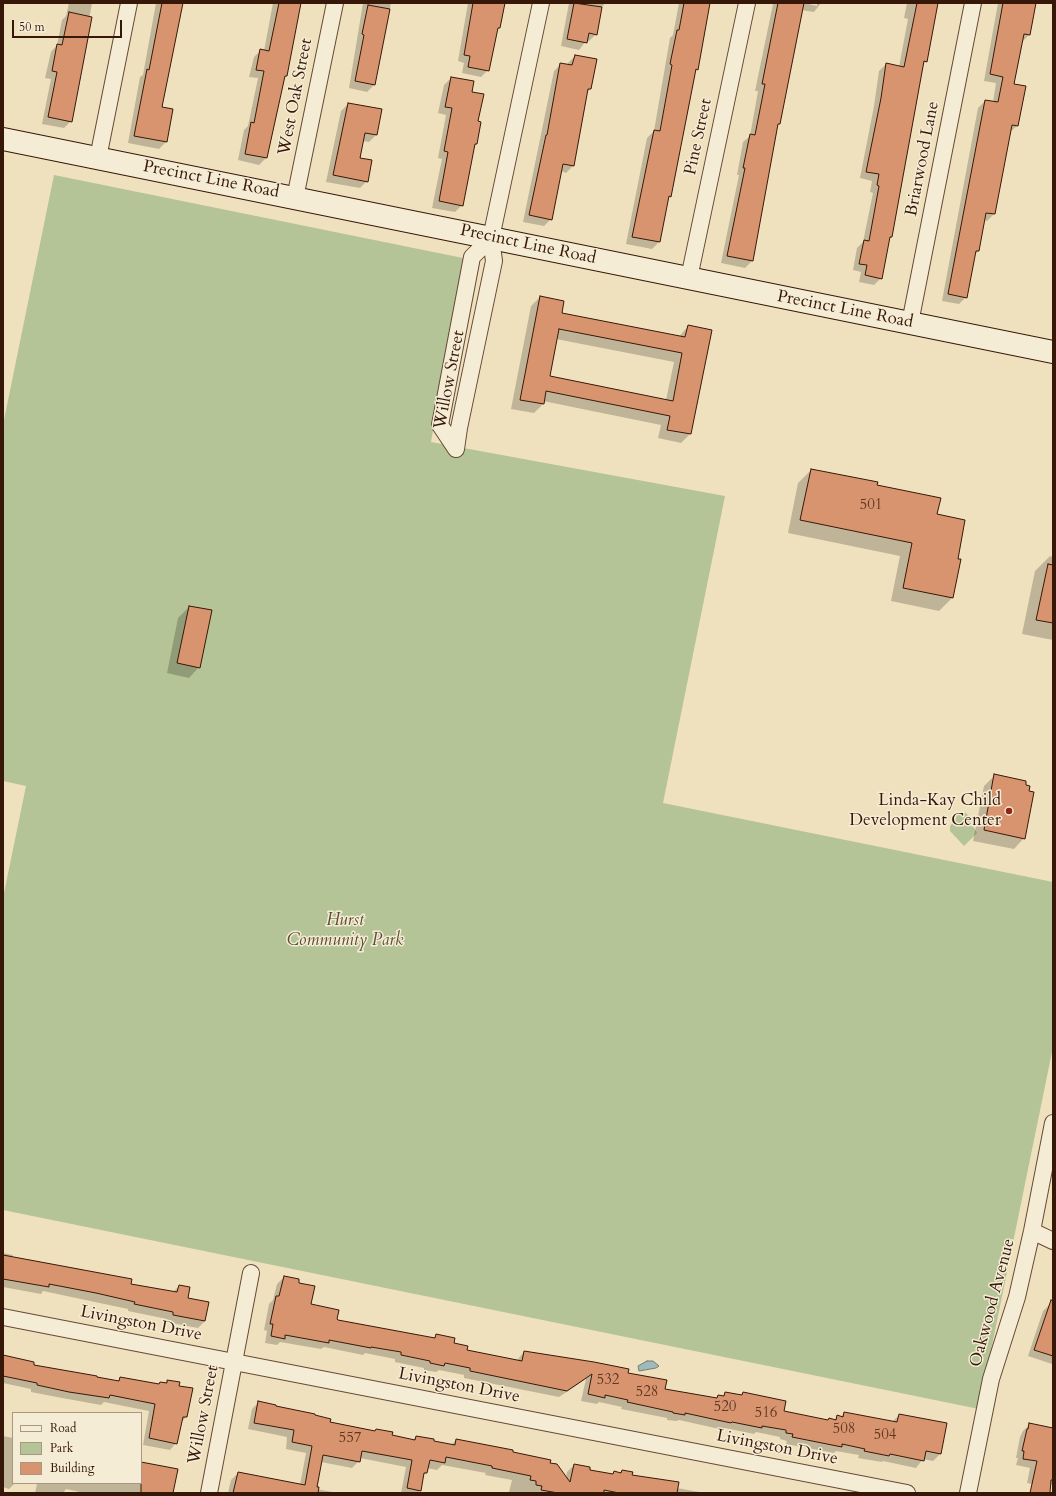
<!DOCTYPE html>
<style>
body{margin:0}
#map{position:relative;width:1056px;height:1496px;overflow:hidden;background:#f0e1be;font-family:Cardo,serif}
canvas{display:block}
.frame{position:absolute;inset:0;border:4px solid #371808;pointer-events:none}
.legend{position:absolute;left:12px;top:1412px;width:130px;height:72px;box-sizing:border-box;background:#f5ecd5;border:1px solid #a99783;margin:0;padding:5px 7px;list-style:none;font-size:12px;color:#371808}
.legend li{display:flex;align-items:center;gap:8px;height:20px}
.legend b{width:20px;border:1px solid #a99783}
.scale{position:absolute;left:12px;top:20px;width:110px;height:18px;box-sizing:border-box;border:2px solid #371808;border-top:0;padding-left:5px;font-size:12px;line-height:14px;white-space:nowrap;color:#371808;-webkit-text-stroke:3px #f5ecd5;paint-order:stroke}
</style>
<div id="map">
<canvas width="1056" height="1496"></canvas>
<div class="frame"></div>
<ul class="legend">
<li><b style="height:5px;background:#f5ecd5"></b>Road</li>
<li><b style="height:11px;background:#b4c496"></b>Park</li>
<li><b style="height:11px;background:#d7946f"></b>Building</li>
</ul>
<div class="scale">50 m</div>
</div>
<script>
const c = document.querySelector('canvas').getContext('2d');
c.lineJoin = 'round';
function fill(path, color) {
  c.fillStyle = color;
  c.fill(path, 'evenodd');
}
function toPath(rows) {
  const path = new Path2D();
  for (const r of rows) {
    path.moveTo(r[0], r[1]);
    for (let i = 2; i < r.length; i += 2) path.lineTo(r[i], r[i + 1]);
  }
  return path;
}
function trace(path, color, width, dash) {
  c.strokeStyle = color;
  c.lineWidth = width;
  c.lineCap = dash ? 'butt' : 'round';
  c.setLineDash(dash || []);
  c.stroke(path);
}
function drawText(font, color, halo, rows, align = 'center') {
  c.font = font + ' Cardo,serif';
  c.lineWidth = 3;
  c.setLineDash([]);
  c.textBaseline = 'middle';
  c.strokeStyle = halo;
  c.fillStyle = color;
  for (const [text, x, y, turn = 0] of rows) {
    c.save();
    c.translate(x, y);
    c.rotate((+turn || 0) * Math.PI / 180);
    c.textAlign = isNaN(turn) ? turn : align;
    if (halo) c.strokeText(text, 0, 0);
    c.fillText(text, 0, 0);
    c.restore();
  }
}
fill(toPath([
 [54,175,463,258,431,442,725,496,663,803,1053,882,1053,1047,979,1409,3,1210,3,898,26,786,3,781,3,425],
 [961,812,966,813,974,822,973,826,977,833,964,846,950,831,950,826,955,820,957,815]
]), '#b4c496');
const water = toPath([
 [647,1361,653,1361,659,1366,656,1368,639,1371,638,1366,647,1361]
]);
fill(water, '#9dbcb9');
trace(water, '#747a72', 1);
fill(toPath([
 [69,3,92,3,71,121,64,128,42,124,51,79,45,78,51,52,57,45,62,20,66,16],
 [156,3,182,3,161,108,172,110,166,142,159,149,128,143,140,77,143,75],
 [273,3,299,3,286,76,283,79,266,158,259,165,238,160,244,130,248,126,258,78,249,77,254,57,261,50,264,51],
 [363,3,391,3,374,85,367,92,349,88],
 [468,3,504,3,499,28,496,31,488,70,481,77,462,73,464,63,458,61],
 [569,3,605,3,602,7,596,34,589,41,586,41,579,50,561,46],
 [679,3,709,3,697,69,695,71,670,196,667,199,659,242,652,249,626,244,647,138,654,131,670,38,673,35],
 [771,3,804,3,817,6,817,3,814,3,821,3,814,12,801,10,779,124,777,125,752,261,745,268,721,263,739,175,737,175,743,142,750,136,758,91,755,91,773,4],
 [907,3,937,3,926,61,922,65,891,237,888,240,881,278,874,285,859,282,861,272,853,270,857,248,863,242,873,193,870,192,872,181,860,178,874,106,879,71,886,64,899,67,908,19,904,18],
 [998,3,1035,3,1029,35,1022,42,1013,85,1017,126,1009,133,994,214,987,221,984,220,978,251,974,255,966,297,959,304,942,301,978,108,985,101,993,102,996,83,984,81],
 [575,56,590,89,586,93,573,166,566,173,561,171,551,219,544,226,523,222,554,71,561,64,567,66,568,63],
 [451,78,470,93,477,122,476,144,474,146,462,205,455,212,432,208,442,159,438,158,446,115,438,113,444,85],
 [348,104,380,110,376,135,369,142,363,141,359,158,367,181,360,188,326,182,341,111],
 [540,297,561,314,679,337,688,326,690,434,681,443,658,438,661,425,543,401,543,404,534,413,511,409,531,306],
 [556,339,674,362,666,400,548,377],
 [811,470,876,485,936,515,956,559,960,560,952,598,939,611,891,601,900,556,788,533,798,483],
 [1050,556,1053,557,1053,640,1022,634,1035,571],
 [189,607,199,667,189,678,167,673,178,618],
 [995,775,1024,838,1014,849,973,841,984,786],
 [3,1253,13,1255,12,1258,130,1284,173,1292,179,1286,205,1321,198,1328,166,1322,167,1319,128,1311,128,1309,43,1291,41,1294,3,1287],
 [284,1277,297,1284,310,1305,338,1320,433,1339,437,1335,466,1351,517,1361,518,1359,524,1352,627,1374,664,1390,715,1399,718,1396,722,1397,726,1393,740,1395,743,1393,782,1412,828,1421,834,1420,838,1417,841,1417,844,1413,892,1422,899,1415,946,1424,940,1454,933,1461,923,1459,916,1468,883,1461,882,1462,858,1458,859,1455,836,1451,834,1453,786,1444,787,1441,780,1439,780,1437,756,1432,754,1434,725,1428,724,1430,679,1420,677,1421,667,1420,667,1418,621,1409,622,1407,599,1402,597,1404,581,1401,586,1379,559,1397,464,1378,464,1375,439,1370,436,1372,424,1370,424,1368,395,1362,395,1359,365,1353,363,1355,324,1347,321,1349,280,1342,277,1345,265,1343,267,1331,264,1330,269,1304,273,1300,277,1284],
 [1050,1304,1053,1305,1053,1363,1052,1364,1028,1356,1043,1311],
 [3,1355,33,1365,117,1382,120,1378,158,1385,160,1383,165,1384,168,1381,178,1386,186,1417,180,1423,176,1443,170,1450,143,1445,149,1411,104,1402,101,1405,62,1398,31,1392,31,1389,3,1383],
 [259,1402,329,1422,375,1431,376,1430,391,1436,413,1440,416,1437,432,1442,451,1445,456,1440,511,1453,549,1464,566,1478,567,1472,574,1465,589,1470,612,1475,614,1472,620,1473,622,1471,631,1476,677,1488,705,1493,515,1493,509,1492,512,1480,485,1475,486,1473,442,1465,437,1470,427,1468,426,1473,422,1476,419,1493,401,1493,406,1467,360,1458,359,1461,352,1468,321,1462,316,1489,338,1493,228,1493,231,1480,238,1473,300,1485,306,1453,286,1449,287,1437,248,1429,252,1409],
 [1030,1424,1053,1429,1053,1483,1049,1487,1027,1483,1030,1468,1016,1465,1018,1458,1016,1458,1020,1437,1023,1431],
 [3,1436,13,1438,13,1483,15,1483,9,1489,3,1487],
 [141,1463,172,1493,84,1493,66,1489,63,1493,35,1493,37,1484,34,1483,141,1483]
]), '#0003');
const building = toPath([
 [162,3,183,3,162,107,173,109,167,142,134,136,147,69,149,70,162,3],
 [279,3,301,3,287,76,285,76,267,158,245,154,251,122,254,123,264,71,256,70,260,49,269,51,279,3],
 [473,3,505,3,500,28,498,28,489,71,468,67,470,56,464,55,473,3],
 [574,3,602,7,597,35,589,33,587,43,567,39,574,3],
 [684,3,710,3,698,70,696,69,671,197,669,196,660,242,632,237,654,130,660,131,672,65,670,64,677,30,679,30,684,3],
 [778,3,804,3,780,124,778,124,753,261,727,256,745,168,743,168,750,134,755,135,765,84,762,84,778,3],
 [917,3,938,3,927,62,924,61,892,237,890,237,882,279,865,275,867,265,859,264,864,240,869,241,879,186,877,185,879,174,866,172,881,98,886,63,904,67,917,3],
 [1003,3,1036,3,1030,35,1024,34,1014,84,1026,86,1018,126,1012,125,995,214,986,213,979,251,976,251,967,298,948,294,985,100,998,102,1003,77,990,74,1003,3],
 [368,5,390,9,375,85,355,81,364,35,362,34,368,5],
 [69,12,92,17,72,122,48,117,57,72,52,71,57,44,62,45,69,12],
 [575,55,597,59,591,89,588,89,574,166,563,164,552,220,529,215,546,135,547,135,560,63,572,65,575,55],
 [451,77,474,81,472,92,484,94,478,121,481,122,477,144,475,144,463,206,439,201,448,152,444,151,452,108,445,107,451,77],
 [348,103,382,109,377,135,365,133,360,158,372,160,368,182,333,175,348,103],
 [540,296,564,301,562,313,685,337,688,325,712,330,691,434,667,430,670,416,546,391,544,404,520,400,540,296],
 [559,329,682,353,673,401,550,376,559,329],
 [811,469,878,482,877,485,941,498,937,514,965,520,958,559,961,559,953,598,903,588,912,543,800,520,811,469],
 [1048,564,1053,565,1053,623,1036,620,1048,564],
 [189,606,212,610,200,668,177,663,189,606],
 [994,774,1026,781,1026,785,1030,786,1029,791,1034,792,1025,839,984,830,994,774],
 [3,1255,132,1279,131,1284,177,1292,179,1285,190,1287,188,1298,209,1302,205,1321,173,1315,173,1312,134,1304,135,1302,96,1293,49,1284,49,1287,3,1279,3,1255],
 [284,1276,299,1279,299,1283,315,1286,311,1304,339,1310,337,1319,338,1320,435,1338,436,1334,455,1338,454,1343,468,1346,467,1350,522,1361,524,1351,594,1362,629,1369,628,1373,667,1380,665,1389,717,1398,718,1395,724,1396,725,1392,742,1395,743,1392,786,1401,784,1411,828,1420,829,1418,836,1420,837,1415,843,1417,844,1412,897,1422,899,1414,947,1423,941,1454,926,1451,924,1461,890,1454,889,1456,864,1451,865,1449,842,1444,842,1447,792,1437,793,1434,786,1433,786,1430,762,1426,762,1428,732,1422,731,1423,685,1413,685,1415,673,1413,673,1412,627,1402,628,1400,605,1395,605,1398,588,1394,592,1374,567,1391,470,1371,470,1368,445,1363,444,1366,430,1363,430,1361,401,1355,401,1352,371,1347,371,1348,329,1340,329,1343,285,1335,285,1339,271,1336,273,1324,270,1324,276,1296,279,1296,284,1276],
 [1051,1300,1053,1301,1053,1356,1034,1350,1051,1300],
 [3,1355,34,1362,34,1365,97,1376,97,1377,119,1381,120,1377,159,1384,160,1382,167,1383,167,1380,180,1382,179,1386,193,1388,187,1417,183,1417,177,1444,149,1438,155,1404,110,1395,109,1398,69,1392,37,1385,37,1383,3,1376,3,1355],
 [258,1401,276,1405,276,1406,315,1414,315,1415,331,1419,330,1422,375,1431,376,1429,393,1432,392,1435,415,1440,416,1436,434,1439,434,1441,455,1445,456,1439,513,1450,513,1452,551,1460,550,1463,557,1464,570,1482,574,1464,590,1467,590,1470,613,1474,614,1471,621,1473,622,1470,633,1472,632,1475,679,1482,677,1493,619,1493,604,1490,604,1493,558,1493,541,1490,542,1486,536,1485,536,1481,530,1480,531,1476,492,1468,492,1466,446,1457,445,1463,430,1460,427,1473,424,1473,421,1491,407,1488,412,1460,362,1451,360,1462,323,1455,317,1487,319,1487,318,1493,233,1493,238,1472,305,1485,312,1446,292,1442,294,1430,254,1423,258,1401],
 [1029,1423,1053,1428,1053,1480,1051,1480,1050,1493,1030,1493,1037,1461,1023,1459,1024,1451,1022,1451,1027,1429,1028,1429,1029,1423],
 [141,1462,178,1469,173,1493,141,1493,141,1462]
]);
fill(building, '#d7946f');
trace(building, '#371808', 1);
const street = toPath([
 [98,158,129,3],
 [295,198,335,3],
 [689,278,747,3],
 [910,323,973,3],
 [456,449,459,428,494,261,491,238,541,3],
 [456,449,440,425,472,257,491,238],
 [1032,1231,1053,1241],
 [3,1317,907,1493],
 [209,1493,251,1273],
 [968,1493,991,1379,1017,1297,1032,1231,1053,1123]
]);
const secondary = toPath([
 [3,139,1053,352]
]);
trace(street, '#654a36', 18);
trace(secondary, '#371808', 24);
trace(street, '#f5ecd5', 16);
trace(secondary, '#f5ecd5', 22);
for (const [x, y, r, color] of [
 [1009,811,4,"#8f2418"]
]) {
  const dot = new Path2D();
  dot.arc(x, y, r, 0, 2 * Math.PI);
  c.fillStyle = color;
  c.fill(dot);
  trace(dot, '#f5ecd5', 1.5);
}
drawText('15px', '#5f3722', null, [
 ["501",871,506],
 ["532",608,1381],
 ["528",647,1393],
 ["520",725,1408],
 ["516",766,1414],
 ["508",844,1430],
 ["504",885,1436],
 ["557",350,1439]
]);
drawText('17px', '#371808', '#f5ecd5', [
 ["West Oak Street",296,97,-79],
 ["Pine Street",699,137,-78],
 ["Briarwood Lane",923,159,-79],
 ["Precinct Line Road",211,180,11],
 ["Precinct Line Road",528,245,12],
 ["Precinct Line Road",845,310,11],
 ["Willow Street",450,380,-79],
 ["Oakwood Avenue",993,1303,-75],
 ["Livingston Drive",141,1324,11],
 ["Livingston Drive",459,1386,11],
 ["Willow Street",204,1415,-79],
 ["Livingston Drive",777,1448,11]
]);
drawText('17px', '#371808', '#f5ecd5', [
 ["Linda-Kay Child",1001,801],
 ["Development Center",1001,821]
], 'right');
drawText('italic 17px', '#5c4c33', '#f5ecd5', [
 ["Hurst",345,921],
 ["Community Park",345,941]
]);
</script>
